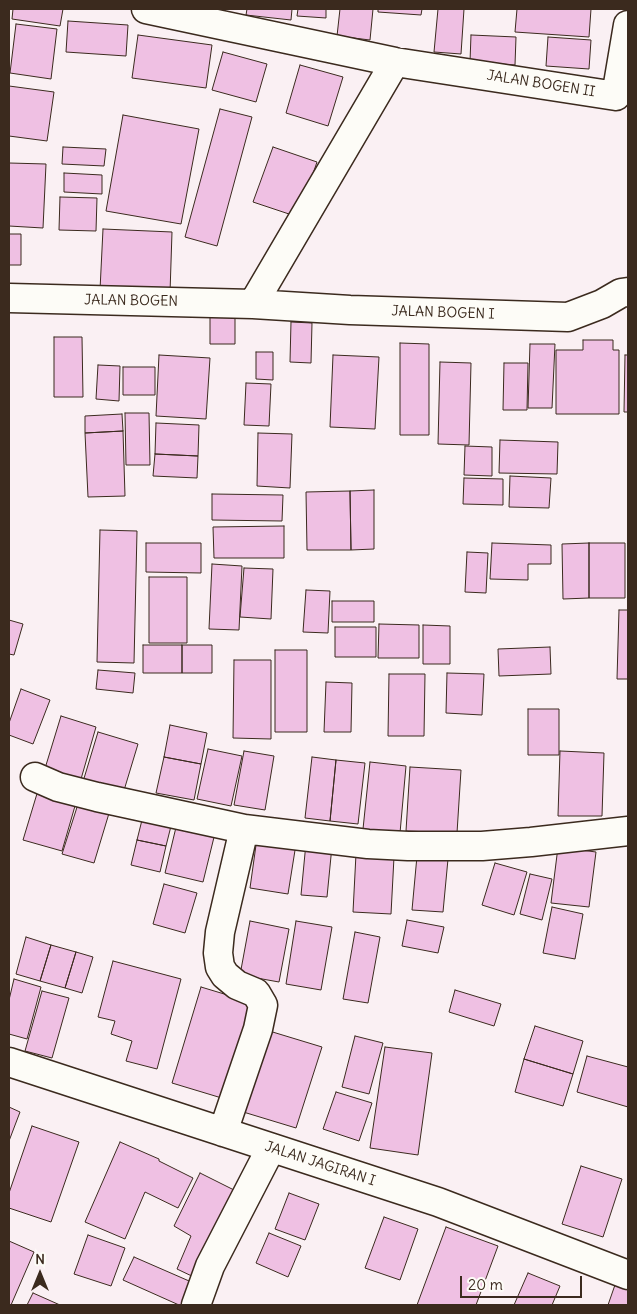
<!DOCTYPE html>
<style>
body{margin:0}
#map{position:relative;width:637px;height:1314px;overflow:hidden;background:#faf0f3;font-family:Delius,sans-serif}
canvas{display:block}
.frame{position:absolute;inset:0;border:10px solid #3b2a1e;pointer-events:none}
.north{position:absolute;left:15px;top:1249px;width:50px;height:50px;-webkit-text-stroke:4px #fdfcf7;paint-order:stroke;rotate:0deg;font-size:14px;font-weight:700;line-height:20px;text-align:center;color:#3b2a1e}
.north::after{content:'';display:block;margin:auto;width:18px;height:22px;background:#3b2a1e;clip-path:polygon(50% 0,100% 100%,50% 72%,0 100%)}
.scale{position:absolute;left:460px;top:1276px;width:122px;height:22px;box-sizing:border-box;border:2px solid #3b2a1e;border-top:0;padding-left:6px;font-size:15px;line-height:18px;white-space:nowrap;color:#3b2a1e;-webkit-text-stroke:4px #fdfcf7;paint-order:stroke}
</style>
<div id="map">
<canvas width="637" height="1314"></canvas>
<div class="frame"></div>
<div class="north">N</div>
<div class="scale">20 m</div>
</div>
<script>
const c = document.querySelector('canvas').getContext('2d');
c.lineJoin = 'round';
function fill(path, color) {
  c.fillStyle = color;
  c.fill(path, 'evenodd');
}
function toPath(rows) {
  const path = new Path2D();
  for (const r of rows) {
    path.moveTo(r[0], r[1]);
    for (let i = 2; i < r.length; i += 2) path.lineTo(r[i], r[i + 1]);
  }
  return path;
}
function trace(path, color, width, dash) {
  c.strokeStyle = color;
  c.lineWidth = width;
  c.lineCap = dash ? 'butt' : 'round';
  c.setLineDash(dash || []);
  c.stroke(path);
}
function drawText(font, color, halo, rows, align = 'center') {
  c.font = font + ' Delius,sans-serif';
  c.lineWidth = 4;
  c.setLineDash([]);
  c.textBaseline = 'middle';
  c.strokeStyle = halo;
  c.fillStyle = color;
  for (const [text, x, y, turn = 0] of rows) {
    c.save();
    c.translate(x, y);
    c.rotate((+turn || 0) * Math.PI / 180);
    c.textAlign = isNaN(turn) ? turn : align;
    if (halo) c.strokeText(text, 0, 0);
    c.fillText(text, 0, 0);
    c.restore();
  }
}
const building = toPath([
 [13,9,63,9,60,26,12,19,13,9],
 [247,9,292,9,291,20,246,15,247,9],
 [298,9,326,9,326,18,297,16,298,9],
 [340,9,373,9,370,40,337,36,340,9],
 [378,9,422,9,421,15,378,12,378,9],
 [438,9,464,9,461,54,434,52,438,9],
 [517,9,591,9,589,37,515,32,517,9],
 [68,21,128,25,126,56,66,52,68,21],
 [16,24,57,29,51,79,10,73,16,24],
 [138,35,212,45,206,88,132,78,138,35],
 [471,35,516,37,515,65,470,62,471,35],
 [548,37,591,40,589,69,546,66,548,37],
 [223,52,267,64,256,102,212,90,223,52],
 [300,65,343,77,328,126,286,113,300,65],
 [9,86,54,92,47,141,9,136,9,86],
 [220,109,252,117,217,246,185,237,220,109],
 [123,115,199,129,181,224,106,211,123,115],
 [63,147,106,149,104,166,62,164,63,147],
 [273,147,317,162,298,217,253,202,273,147],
 [9,163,46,164,43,228,9,226,9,163],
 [64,173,102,175,102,194,64,192,64,173],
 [60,197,97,198,96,231,59,230,60,197],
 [103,229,172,232,170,293,100,290,103,229],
 [9,234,21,234,21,265,9,265,9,234],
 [210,308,235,308,235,344,210,344,210,308],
 [291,322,312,323,311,363,290,362,291,322],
 [54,337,82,337,83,397,54,397,54,337],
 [583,340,613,340,613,350,619,350,619,414,556,414,556,350,583,350,583,340],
 [400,343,429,344,429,435,400,435,400,343],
 [530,344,555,344,552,408,528,408,530,344],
 [256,352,273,352,273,380,256,379,256,352],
 [159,355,210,358,206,419,156,416,159,355],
 [333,355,379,357,375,429,330,427,333,355],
 [625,355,628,355,628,412,624,412,625,355],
 [440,362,471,363,469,445,438,444,440,362],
 [504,363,528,363,527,410,503,410,504,363],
 [98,365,120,366,119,401,96,399,98,365],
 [123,367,155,367,155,395,123,395,123,367],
 [246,383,271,384,269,426,244,425,246,383],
 [125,413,149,413,150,465,126,465,125,413],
 [122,414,123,431,85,433,85,416,122,414],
 [156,423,199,425,198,456,155,454,156,423],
 [123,431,125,496,88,497,85,433,123,431],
 [258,433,292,434,290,488,257,486,258,433],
 [500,440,558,442,557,474,499,473,500,440],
 [465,446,492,447,492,476,464,475,465,446],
 [155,454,198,456,197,478,153,476,155,454],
 [510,476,551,478,549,508,509,507,510,476],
 [464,478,503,479,503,505,463,504,464,478],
 [374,490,374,549,351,550,350,491,374,490],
 [350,491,351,550,307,550,306,492,350,491],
 [212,494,283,495,282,521,212,520,212,494],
 [284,526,284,558,214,558,213,527,284,526],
 [100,530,137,531,134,663,97,662,100,530],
 [146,543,201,543,201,573,146,572,146,543],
 [492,543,551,545,551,564,528,564,528,580,490,579,492,543],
 [589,543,625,543,625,598,589,598,589,543],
 [589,543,589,598,563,599,562,544,589,543],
 [467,552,488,553,486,593,465,592,467,552],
 [212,564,242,566,239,630,209,629,212,564],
 [244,568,273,569,271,619,240,617,244,568],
 [149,577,187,577,187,643,149,643,149,577],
 [306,590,330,591,328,633,303,632,306,590],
 [332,601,374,601,374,622,332,622,332,601],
 [619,610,628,610,628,679,617,679,619,610],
 [9,620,23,624,14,655,9,654,9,620],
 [379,624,419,625,419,658,378,658,379,624],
 [423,625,450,626,450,664,423,664,423,625],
 [335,627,376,627,376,657,335,657,335,627],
 [143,645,182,645,182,673,143,673,143,645],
 [182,645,212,645,212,673,182,673,182,645],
 [550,647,551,674,499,676,498,649,550,647],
 [275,650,307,650,307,732,275,732,275,650],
 [234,660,271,660,271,739,233,738,234,660],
 [98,670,135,673,133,693,96,689,98,670],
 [447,673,484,674,482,715,446,713,447,673],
 [389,674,425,674,424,736,388,736,389,674],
 [326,682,352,683,351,732,324,732,326,682],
 [21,689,50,700,33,744,9,735,9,723,21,689],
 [528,709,559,709,559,755,528,755,528,709],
 [61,716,96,727,79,786,43,775,61,716],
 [170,725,207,733,201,764,164,757,170,725],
 [98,732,138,744,122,797,82,785,98,732],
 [208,749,242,756,231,806,197,799,208,749],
 [244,751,274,756,265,810,234,805,244,751],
 [560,751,604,753,602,816,558,816,560,751],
 [164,757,201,764,194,800,156,793,164,757],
 [312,757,336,760,330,821,305,818,312,757],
 [336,760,365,763,358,824,330,821,336,760],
 [370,762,406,766,400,833,363,829,370,762],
 [410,767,461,770,457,833,406,831,410,767],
 [39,787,77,799,62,851,23,840,39,787],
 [79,801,110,810,94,863,62,854,79,801],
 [144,812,173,818,166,846,137,840,144,812],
 [178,819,216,829,203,882,165,873,178,819],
 [257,838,296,844,288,894,250,888,257,838],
 [137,840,166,846,160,872,131,865,137,840],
 [306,843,332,846,327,897,301,895,306,843],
 [558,847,596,852,589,907,551,903,558,847],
 [356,854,394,857,391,914,353,912,356,854],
 [417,856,448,859,443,912,412,910,417,856],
 [495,863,527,872,514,915,482,905,495,863],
 [530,874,552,879,542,920,520,914,530,874],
 [164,884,197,893,185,933,153,924,164,884],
 [552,907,583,914,575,959,543,953,552,907],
 [407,920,444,927,438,953,402,946,407,920],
 [250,921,289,929,279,982,240,975,250,921],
 [296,921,332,927,321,990,286,984,296,921],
 [355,932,380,937,368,1003,343,999,355,932],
 [26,937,51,945,40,981,16,974,26,937],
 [51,945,76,952,65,988,40,981,51,945],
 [76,952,93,957,82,993,65,988,76,952],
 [113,961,181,979,157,1069,126,1061,132,1041,111,1034,115,1021,98,1017,113,961],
 [14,979,41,987,27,1039,9,1034,9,1000,14,979],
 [201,987,254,1003,225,1099,172,1083,201,987],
 [455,990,501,1004,494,1026,449,1012,455,990],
 [42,991,69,998,52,1058,25,1051,42,991],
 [535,1026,583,1041,573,1074,524,1059,535,1026],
 [266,1030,322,1047,296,1128,240,1111,266,1030],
 [355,1036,383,1043,369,1094,342,1087,355,1036],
 [385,1047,432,1053,418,1155,370,1148,385,1047],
 [587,1056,628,1067,628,1107,577,1092,587,1056],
 [524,1059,573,1074,563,1106,515,1092,524,1059],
 [336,1092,372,1103,359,1141,323,1129,336,1092],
 [9,1107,20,1112,9,1141,9,1107],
 [32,1126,79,1142,51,1222,9,1208,9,1193,32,1126],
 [120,1142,159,1159,159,1161,193,1178,178,1208,145,1192,125,1239,85,1222,120,1142],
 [581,1166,622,1179,603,1237,562,1224,581,1166],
 [200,1173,240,1193,198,1279,177,1269,191,1236,174,1226,200,1173],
 [289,1193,319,1204,305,1240,275,1229,289,1193],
 [384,1217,418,1229,400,1280,365,1268,384,1217],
 [446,1227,498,1246,476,1305,417,1305,446,1227],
 [269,1233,301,1246,288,1277,256,1263,269,1233],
 [88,1235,125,1248,111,1286,74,1274,88,1235],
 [9,1241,34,1252,11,1305,9,1305,9,1241],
 [134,1257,196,1284,187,1305,179,1305,123,1280,134,1257],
 [528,1273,560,1286,552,1305,514,1305,528,1273],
 [616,1282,628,1286,628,1305,608,1305,616,1282],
 [33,1293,60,1305,27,1305,33,1293]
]);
fill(building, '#efc0e3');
trace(building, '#3b2a1e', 1);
const street = toPath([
 [146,9,395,62,616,96,628,25],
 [9,298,253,304,350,310,568,317,602,304,621,293,628,292],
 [253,304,395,62],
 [35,777,58,787,97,797,244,829,368,844,408,846,482,846,531,842,628,831],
 [9,1062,438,1202,628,1275],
 [223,1132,258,1029,263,1005,256,993,237,985,225,975,220,967,218,953,220,932,244,829],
 [196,1305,210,1266,271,1148]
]);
trace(street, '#3b2a1e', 31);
trace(street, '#fdfcf7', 28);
drawText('14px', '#3b2a1e', '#fdfcf7', [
 ["JALAN BOGEN II",541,84,9],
 ["JALAN BOGEN",131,301,1],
 ["JALAN BOGEN I",443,313,2],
 ["JALAN JAGIRAN I",320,1164,18]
]);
</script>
